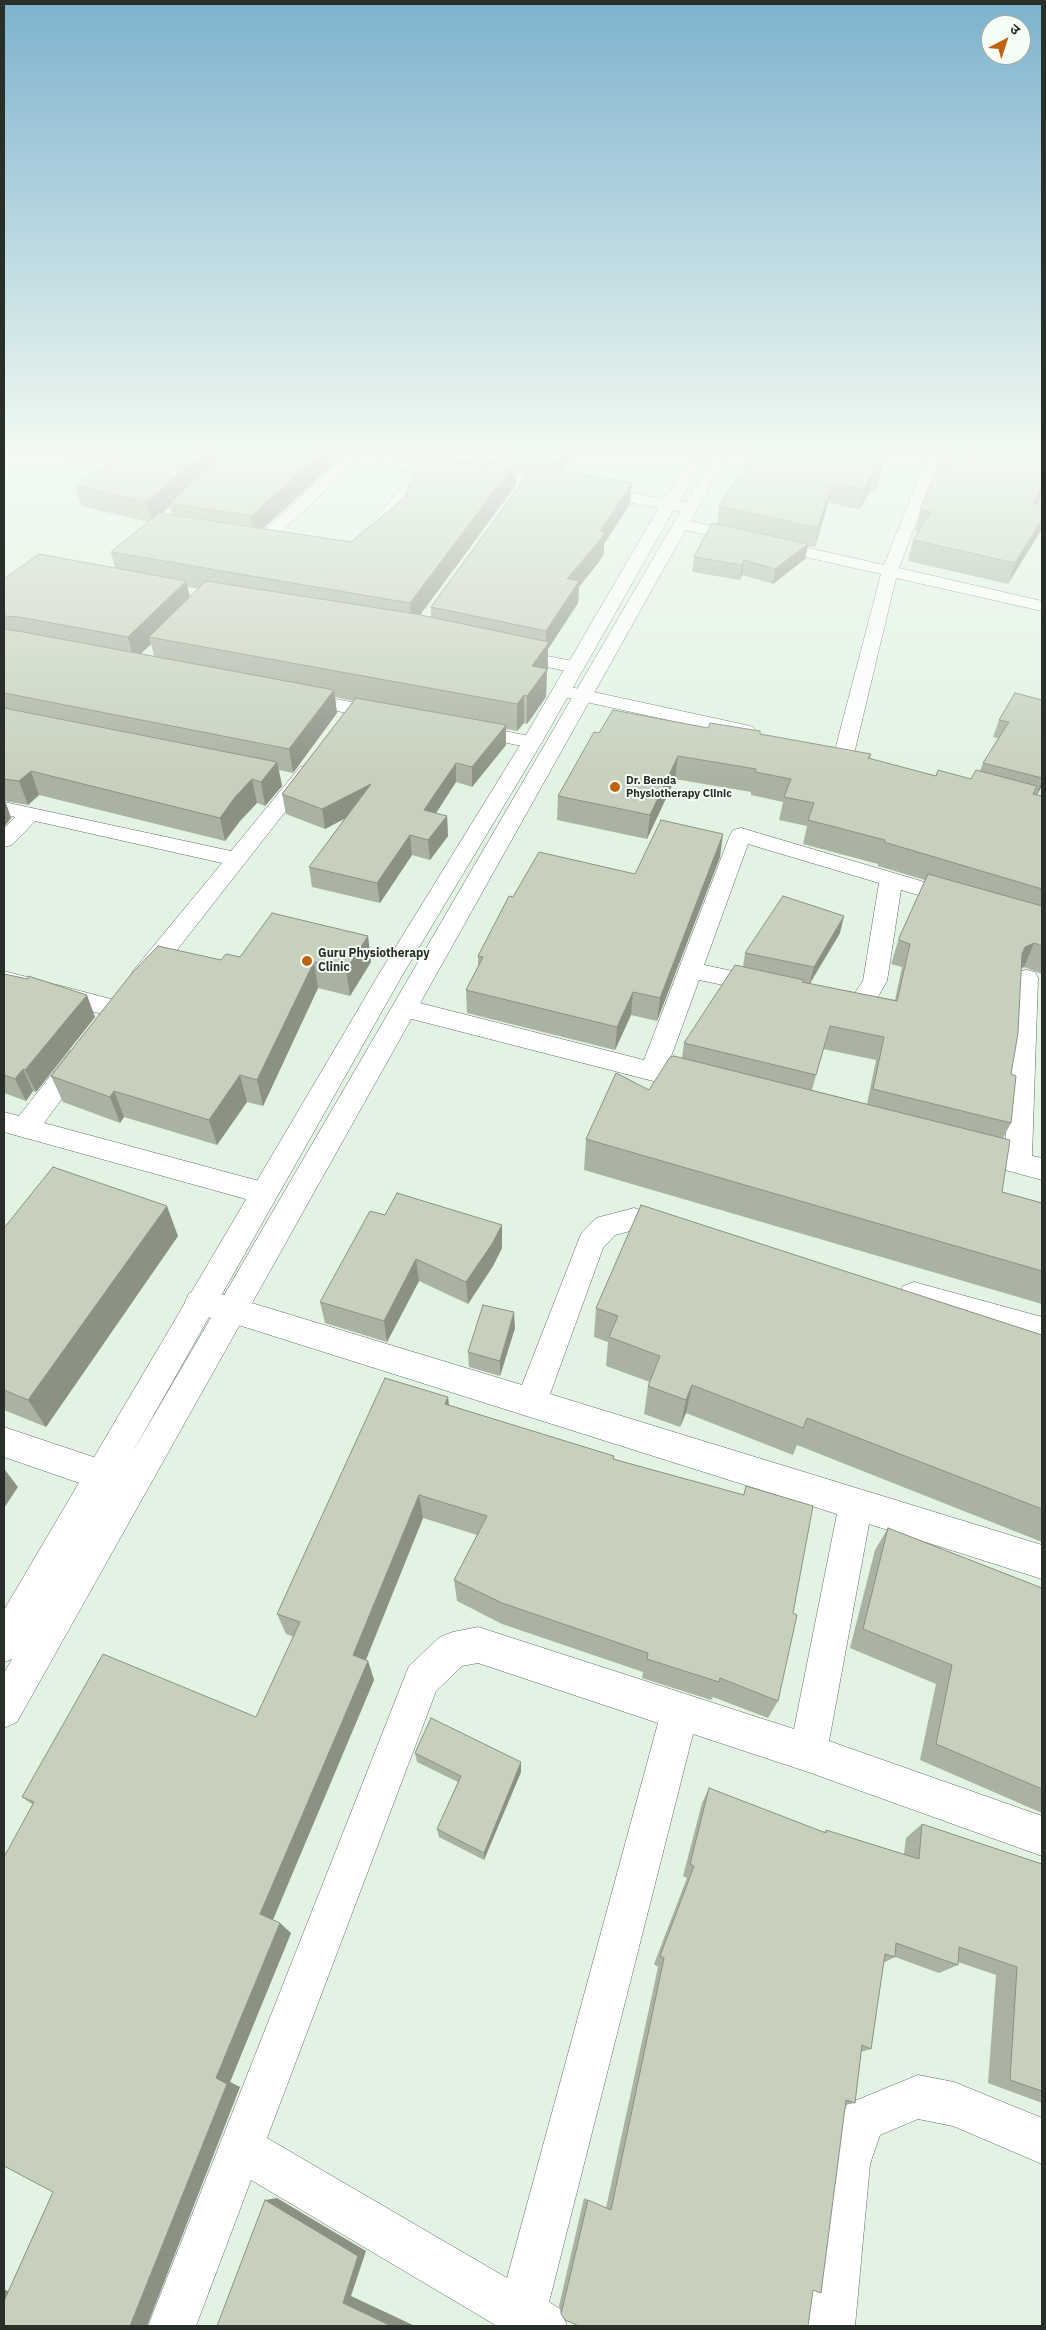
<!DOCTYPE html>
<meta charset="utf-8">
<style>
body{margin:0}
#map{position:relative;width:1046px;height:2330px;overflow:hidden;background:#e2f3e3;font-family:"IBM Plex Sans","Noto Sans Devanagari",sans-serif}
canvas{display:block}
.frame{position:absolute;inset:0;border:5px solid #282f28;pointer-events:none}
.north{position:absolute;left:981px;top:15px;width:50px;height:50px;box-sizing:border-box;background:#f4fef4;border:1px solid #a2aba2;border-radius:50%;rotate:40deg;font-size:14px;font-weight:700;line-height:20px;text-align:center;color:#282f28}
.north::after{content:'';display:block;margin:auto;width:18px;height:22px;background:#bf6312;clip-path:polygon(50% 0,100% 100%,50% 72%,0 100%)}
</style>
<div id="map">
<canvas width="1046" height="2330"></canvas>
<div class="frame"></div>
<div class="north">उ</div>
</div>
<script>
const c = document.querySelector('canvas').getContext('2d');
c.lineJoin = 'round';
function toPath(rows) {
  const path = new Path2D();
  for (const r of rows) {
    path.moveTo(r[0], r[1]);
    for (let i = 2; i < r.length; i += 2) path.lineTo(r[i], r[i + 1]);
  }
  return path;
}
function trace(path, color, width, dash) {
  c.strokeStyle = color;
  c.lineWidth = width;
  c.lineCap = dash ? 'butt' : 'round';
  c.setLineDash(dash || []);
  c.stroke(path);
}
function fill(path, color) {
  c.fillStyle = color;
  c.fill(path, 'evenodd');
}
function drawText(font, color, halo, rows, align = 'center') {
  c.font = font + ' "IBM Plex Sans",sans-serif';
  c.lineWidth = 4;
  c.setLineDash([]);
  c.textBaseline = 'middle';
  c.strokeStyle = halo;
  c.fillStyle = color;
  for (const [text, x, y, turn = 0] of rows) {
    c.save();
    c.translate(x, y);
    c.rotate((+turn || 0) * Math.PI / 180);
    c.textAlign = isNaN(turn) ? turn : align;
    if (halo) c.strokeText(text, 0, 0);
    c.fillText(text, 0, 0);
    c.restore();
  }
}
const minor = toPath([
 [317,454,356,454,439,467,446,471,439,475,428,474,373,541,367,543,361,541,359,538,414,472,355,463,265,547,253,547,251,544,253,541,341,461,319,457,317,454],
 [928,454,942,454,899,568,1042,601,1042,611,896,578,854,754,851,758,844,760,837,758,834,754,881,574,681,529,675,527,673,524,675,521,681,519,884,565,928,454],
 [480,471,529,475,689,503,694,505,697,508,694,511,689,513,529,485,475,478,473,475,475,472,480,471],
 [512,649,582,663,584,667,582,671,575,673,506,658,503,654,506,650,512,649],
 [561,685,746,725,753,727,756,731,753,735,746,737,554,695,552,691,554,687,561,685],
 [298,692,383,708,390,710,393,714,390,718,383,720,291,702,289,698,291,694,298,692],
 [470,724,539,738,542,742,539,746,532,748,463,734,460,730,463,726,470,724],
 [307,765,314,767,317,771,314,775,151,983,142,985,133,983,130,977,133,971,222,863,35,821,12,845,4,847,4,828,15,817,4,814,4,802,231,851,300,767,307,765],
 [741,828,965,894,968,899,965,904,957,906,901,890,887,981,872,1007,847,1012,833,1008,824,1006,821,1000,824,994,833,992,847,994,855,993,863,981,879,883,748,844,704,965,771,979,774,985,771,991,762,993,699,980,668,1065,705,1075,709,1082,705,1089,696,1092,404,1017,395,1014,392,1008,395,1002,404,999,644,1060,730,835,733,830,741,828],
 [1026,970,1035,972,1038,978,1032,1156,1042,1158,1042,1180,961,1158,957,1151,961,1144,971,1141,1005,1149,1014,978,1017,972,1026,970],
 [4,971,126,1003,129,1009,126,1015,117,1018,4,987,4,971],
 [79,1049,88,1051,92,1058,44,1123,274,1185,278,1193,274,1201,264,1204,4,1132,4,1112,19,1116,70,1051,79,1049],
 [634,1208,682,1222,686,1230,682,1238,672,1242,634,1230,615,1235,603,1248,550,1394,1042,1545,1042,1579,869,1524,829,1741,1042,1816,1042,1856,808,1772,693,1734,549,2302,560,2309,567,2326,497,2326,251,2180,196,2326,148,2326,409,1666,440,1637,453,1632,478,1627,794,1729,837,1514,232,1323,200,1315,189,1311,185,1302,189,1293,200,1289,232,1297,522,1385,581,1234,596,1218,634,1208],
 [478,1663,658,1723,507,2278,267,2138,436,1691,462,1666,478,1663],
 [914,1282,1042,1317,1042,1343,903,1304,899,1295,903,1286,914,1282],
 [4,1427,135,1471,140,1482,135,1493,123,1498,4,1457,4,1427],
 [918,2075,954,2082,1042,2118,1042,2164,953,2126,918,2119,880,2135,870,2164,855,2326,807,2326,824,2164,847,2104,918,2075]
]);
const tertiary = toPath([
 [714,454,728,454,17,1722,4,1728,4,1673,12,1659,4,1662,4,1610,379,974,522,742,661,504,692,458,702,458,704,461,677,504,542,742,403,974,131,1455,714,454]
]);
trace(minor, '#5f6e60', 1);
trace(tertiary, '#5f6e60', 1);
fill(minor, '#fff');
fill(tertiary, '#fff');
fill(toPath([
 [55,454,220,454,221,457,335,463,263,529,351,542,405,497,405,494,482,464,496,461,496,454,577,454,561,471,630,504,604,544,604,554,598,563,579,587,578,603,548,649,548,669,547,671,546,697,527,724,524,723,517,731,506,729,506,745,472,787,456,782,436,813,447,816,448,836,430,860,412,855,380,903,312,887,309,867,345,818,325,829,286,814,282,794,353,701,335,697,337,713,293,773,279,770,282,786,265,806,257,803,240,821,225,841,39,795,28,805,5,801,11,818,4,827,4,579,115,568,111,552,149,522,81,506,75,485,108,465],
 [516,472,528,474,431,607,431,617,420,615,516,485],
 [170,506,172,515,161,514],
 [188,587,198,589,190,597],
 [151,644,154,656,141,654],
 [886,454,875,492,870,491,860,509,828,503,815,547,808,546,805,559,773,584,742,575,740,580,692,572,694,557,717,524,719,506],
 [1042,454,1042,496,1038,504,1008,584,908,561,913,540,918,532,915,531,920,510,945,464],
 [1042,700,1042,786,1037,795,1042,796,1042,974,1024,967,1021,968,1011,1074,1011,1123,1003,1138,1002,1192,1042,1203,1042,1304,584,1170,586,1139,649,1090,682,1058,684,1043,743,967,745,953,840,933,810,984,895,1000,902,967,891,964,892,961,899,938,925,880,878,866,878,864,803,844,807,826,779,820,783,802,751,795,751,792,675,779,647,839,557,820,558,796,599,733,760,734,871,754,870,759,936,776,971,779,980,771,983,763,998,738,993,737,999,720],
 [823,1049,876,1060,867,1104,812,1090],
 [720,857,657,1021,631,1015,615,1050,467,1013,466,990,478,967,478,956,513,897,635,874],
 [368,936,371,962,350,996,318,988,263,1106,247,1102,217,1145,124,1117,120,1123,63,1102,51,1076,221,960],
 [4,974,95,1017,36,1092,33,1091,26,1101,4,1093],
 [385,1215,502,1248,493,1266,468,1304,419,1281,387,1342,325,1323,320,1302],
 [4,1228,178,1236,46,1427,4,1410],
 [596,1308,1042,1335,1042,1542,797,1445,793,1455,686,1413,680,1427,644,1414,648,1386,650,1382,606,1366,608,1342,594,1337],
 [515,1328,500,1376,469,1367,468,1352],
 [448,1397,449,1405,613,1459,743,1495,746,1486,793,1613,778,1701,768,1718,713,1697,711,1700,642,1678,643,1672,502,1624,457,1601,454,1580,477,1535,423,1518,366,1660,368,1661,374,1680,273,1920,291,1933,230,2082,240,2087,8,2292,53,2192,33,1805,22,1797,256,1717,294,1637,286,1634,277,1614],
 [888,1528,1042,1588,1042,1813,920,1760,936,1684,850,1648,875,1550],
 [415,1753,521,1772,484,1860,439,1837,437,1829,458,1782,417,1762],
 [709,1788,824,1833,826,1830,904,1854,906,1838,922,1824,1042,1864,1042,2103,988,2083,996,1975,958,1962,958,1965,939,1973,895,1957,883,1963,871,2049,861,2052,855,2103,845,2105,813,2290,561,2314,559,2306,584,2198,606,2208,658,1967,654,1964,687,1878,683,1876,702,1803]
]), '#aab3a2');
fill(toPath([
 [202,454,220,454,221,460,170,503,170,506,152,522,147,502],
 [320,454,334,454,335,463,254,537,251,516],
 [563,454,577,454,555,478,555,463],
 [885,454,886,454,875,492,879,473],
 [515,463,516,485,412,626,410,603],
 [874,472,870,491,860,509,864,489],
 [632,483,630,504,604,544,604,554,598,563,579,587,578,603,548,649,548,669,547,671,546,697,527,724,527,696,532,666,546,646,546,631,567,579],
 [832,484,828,503,815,547,818,528],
 [1042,487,1042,496,1026,524,1033,503],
 [1042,519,1042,529,1008,584,1015,563],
 [808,544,805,559,773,584,775,569],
 [744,560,742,575,740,580,742,565],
 [186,581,191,603,149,637,151,644,134,660,128,637],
 [334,690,337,713,293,773,289,749],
 [524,695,524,723,517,731,517,704],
 [506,725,506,745,472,787,472,767],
 [678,756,675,779,647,839,650,815],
 [277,762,282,786,265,806,261,782],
 [456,763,456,782,425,830,424,810],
 [31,771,39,795,28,805,19,781],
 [252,779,257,803,240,821,225,841,220,818,235,797],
 [1042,780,1042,786,1036,796],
 [371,784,373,804,325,829,322,809],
 [4,798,11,818,4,827],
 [447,816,448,836,430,860,428,840],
 [723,834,720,857,657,1021,660,998],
 [410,835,412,855,380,903,377,883],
 [844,916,840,933,809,984,814,967],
 [368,936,371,962,350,996,346,970],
 [1034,943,1024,967,1015,971,1025,947],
 [314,962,318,988,263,1106,257,1080],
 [633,992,631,1015,615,1050,617,1027],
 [87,995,95,1017,36,1092,25,1070],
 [23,1069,33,1091,26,1101,15,1079],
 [240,1075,247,1102,217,1145,209,1120],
 [114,1091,124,1117,120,1123,110,1097],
 [167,1206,178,1236,46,1427,28,1400],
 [502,1225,502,1248,493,1266,468,1304,466,1282],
 [416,1259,419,1281,387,1342,384,1321],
 [514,1312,515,1328,500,1376,500,1361],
 [692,1385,686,1413,680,1427,686,1400],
 [448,1397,450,1422,445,1404],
 [5,1470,18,1487,4,1508,4,1471],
 [419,1495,423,1518,360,1674,353,1655],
 [368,1661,374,1680,271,1924,260,1914],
 [521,1762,521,1772,484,1860,484,1853],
 [280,1923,291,1933,230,2082,240,2087,147,2326,130,2326,216,2078],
 [277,2198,366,2251,351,2296,415,2326,391,2326,343,2303,265,2200],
 [4,2289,26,2301,4,2308]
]), '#8b9284');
const building = toPath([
 [126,454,202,454,147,502,75,485,126,454],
 [224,454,320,454,251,516,170,503,224,454],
 [496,454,563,454,555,463,496,454],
 [753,454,885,454,879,473,874,472,864,489,832,484,818,528,719,506,753,454],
 [952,454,969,454,978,456,980,454,1042,454,1042,487,1033,503,1042,504,1042,519,1015,563,913,540,931,512,920,510,931,482,942,464,945,464,952,454],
 [426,455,482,464,486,460,515,463,410,603,111,552,159,513,351,542,408,495,405,494,420,464,426,455],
 [534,466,632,483,600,531,605,532,599,541,567,579,579,581,546,631,431,607,534,466],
 [712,523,808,544,775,569,744,560,742,565,694,557,712,523],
 [39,554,186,581,128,637,19,617,4,616,4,579,39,554],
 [206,581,416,614,549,642,532,666,547,669,527,696,524,695,517,704,149,637,206,581],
 [4,629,18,631,334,690,289,749,4,693,4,629],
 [1015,693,1042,700,1042,778,983,763,1009,722,999,720,1015,693],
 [356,698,506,725,472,767,456,763,424,810,447,816,428,840,410,835,377,883,309,867,371,784,322,809,282,794,356,698],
 [4,708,277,762,261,782,252,779,235,797,220,818,31,771,19,781,4,779,4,708],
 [613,710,708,728,710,723,760,731,760,734,871,754,868,758,936,776,938,770,971,779,976,770,1037,786,1033,794,1042,796,1042,889,884,842,885,840,808,820,814,803,784,797,791,779,755,772,756,769,678,756,650,815,558,796,594,732,599,733,613,710],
 [661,820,723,834,660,998,633,992,617,1027,466,990,483,957,478,956,509,896,513,897,539,852,635,874,661,820],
 [928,874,1042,906,1042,946,1034,943,1025,947,1022,954,1018,1033,1011,1074,1016,1076,1011,1123,873,1089,884,1037,830,1026,816,1075,684,1043,735,965,804,980,802,982,897,1001,910,944,899,940,899,938,928,874],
 [783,896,844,916,814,967,745,953,783,896],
 [272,913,368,936,346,970,314,962,257,1080,240,1075,209,1120,114,1091,110,1097,51,1076,132,973,158,946,221,960,226,954,240,957,272,913],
 [4,974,28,979,28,976,87,995,25,1070,23,1069,15,1079,4,1075,4,974],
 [674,1056,1010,1140,1002,1192,1042,1203,1042,1271,586,1139,616,1073,649,1090,670,1057,674,1056],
 [53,1167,167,1206,28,1400,4,1390,4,1228,53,1167],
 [397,1193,502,1225,492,1244,466,1282,416,1259,384,1321,320,1302,370,1211,385,1215,397,1193],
 [641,1205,1042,1335,1042,1509,807,1418,803,1428,692,1385,686,1400,648,1386,660,1356,609,1337,618,1316,596,1308,641,1205],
 [483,1305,514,1312,500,1361,468,1352,483,1305],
 [385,1378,448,1397,445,1404,614,1456,613,1459,744,1495,746,1486,813,1506,793,1613,797,1615,778,1701,720,1678,719,1682,647,1659,648,1653,502,1603,454,1580,487,1516,419,1495,353,1655,368,1661,260,1914,280,1923,216,2078,227,2084,130,2326,4,2326,4,2301,53,2192,4,2166,4,1857,34,1802,22,1797,103,1654,256,1717,300,1622,277,1614,385,1378],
 [888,1528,1042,1588,1042,1789,936,1744,952,1665,863,1629,888,1528],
 [431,1718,521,1762,484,1853,437,1829,461,1776,415,1753,431,1718],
 [709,1788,826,1833,826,1830,919,1859,922,1824,1042,1864,1042,2091,1010,2080,1017,1967,959,1947,958,1965,896,1943,895,1957,885,1954,871,2049,862,2045,855,2103,846,2100,821,2293,813,2290,808,2326,579,2326,565,2320,561,2314,588,2200,611,2210,664,1958,660,1956,694,1866,690,1864,709,1788],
 [265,2200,358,2256,343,2303,391,2326,217,2326,265,2200]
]);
fill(building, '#c6d0bc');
trace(building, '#8b9284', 1);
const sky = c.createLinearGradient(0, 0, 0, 781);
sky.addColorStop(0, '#7db2ce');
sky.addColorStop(0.58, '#f2faf2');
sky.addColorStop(1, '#f2faf200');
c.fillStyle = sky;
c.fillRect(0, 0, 1046, 781);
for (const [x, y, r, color] of [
 [615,787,6,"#bf6312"],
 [307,961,6,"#bf6312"]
]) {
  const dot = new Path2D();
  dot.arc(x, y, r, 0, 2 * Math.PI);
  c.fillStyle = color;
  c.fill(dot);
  trace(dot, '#f4fef4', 2);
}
drawText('bold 11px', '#282f28', '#f4fef4', [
 ["Dr. Benda",626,781],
 ["Physiotherapy Clinic",626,794]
], 'left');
drawText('bold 12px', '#282f28', '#f4fef4', [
 ["Guru Physiotherapy",318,954],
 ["Clinic",318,968]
], 'left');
</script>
